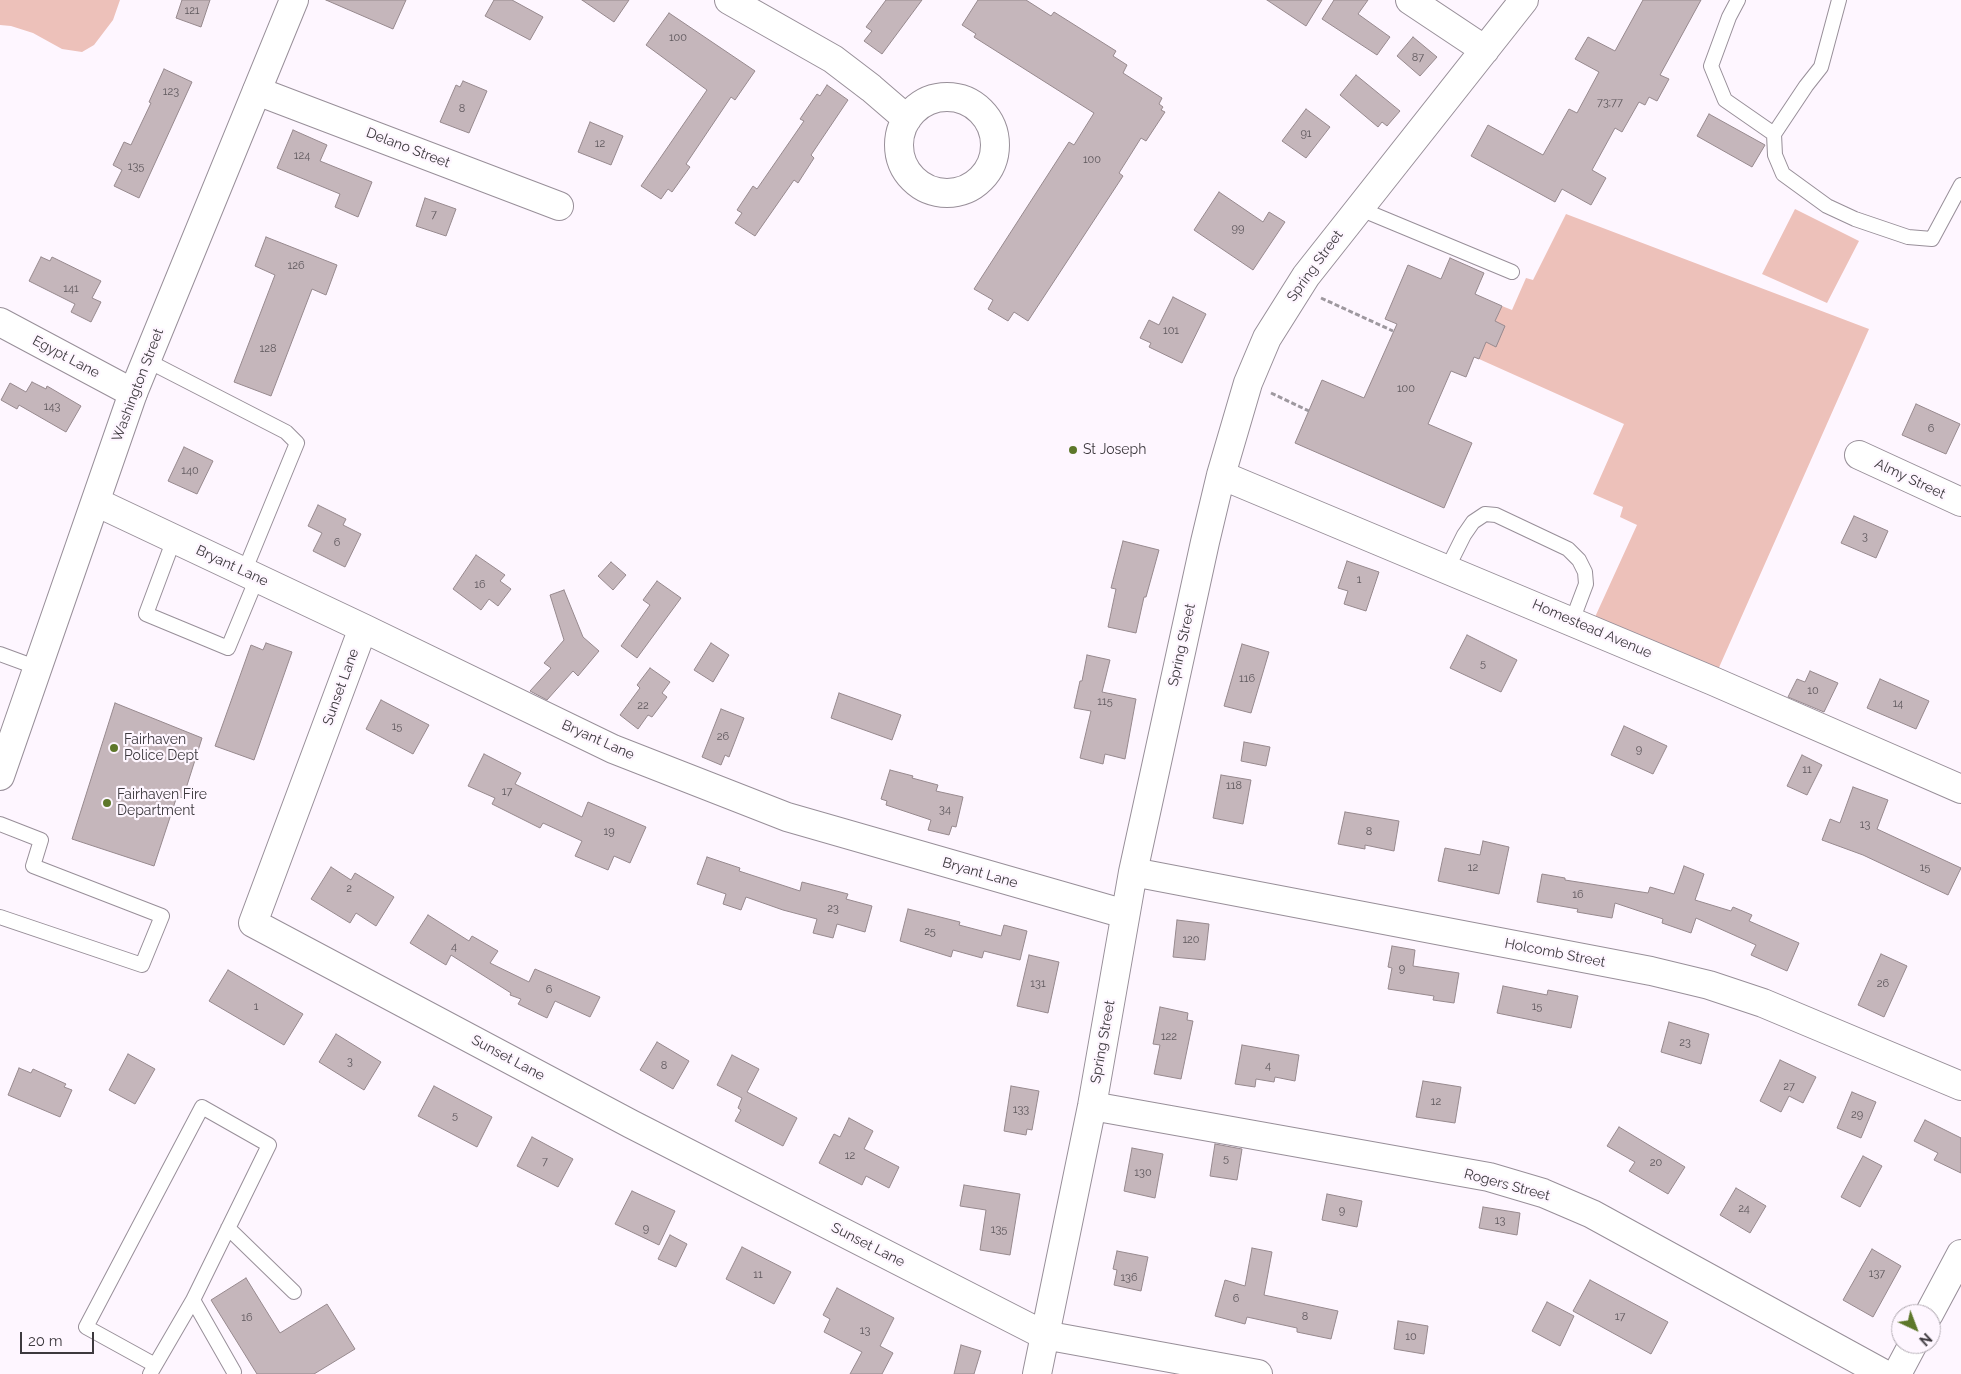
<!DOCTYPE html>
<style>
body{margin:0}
#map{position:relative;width:1961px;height:1374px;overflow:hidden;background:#fef6ff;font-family:Raleway,sans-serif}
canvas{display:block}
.north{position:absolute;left:1891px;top:1304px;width:50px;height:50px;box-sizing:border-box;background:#fef6ff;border:1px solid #b1aab2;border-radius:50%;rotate:137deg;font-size:14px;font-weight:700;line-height:20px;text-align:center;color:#3d393e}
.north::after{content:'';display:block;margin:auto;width:18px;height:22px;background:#5d772a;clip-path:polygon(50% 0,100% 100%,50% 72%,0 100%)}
.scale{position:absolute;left:20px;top:1332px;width:74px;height:22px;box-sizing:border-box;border:2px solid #3d393e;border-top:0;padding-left:6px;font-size:15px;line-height:18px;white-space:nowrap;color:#3d393e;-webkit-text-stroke:4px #fef6ff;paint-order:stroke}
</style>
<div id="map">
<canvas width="1961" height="1374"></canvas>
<div class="north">N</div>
<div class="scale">20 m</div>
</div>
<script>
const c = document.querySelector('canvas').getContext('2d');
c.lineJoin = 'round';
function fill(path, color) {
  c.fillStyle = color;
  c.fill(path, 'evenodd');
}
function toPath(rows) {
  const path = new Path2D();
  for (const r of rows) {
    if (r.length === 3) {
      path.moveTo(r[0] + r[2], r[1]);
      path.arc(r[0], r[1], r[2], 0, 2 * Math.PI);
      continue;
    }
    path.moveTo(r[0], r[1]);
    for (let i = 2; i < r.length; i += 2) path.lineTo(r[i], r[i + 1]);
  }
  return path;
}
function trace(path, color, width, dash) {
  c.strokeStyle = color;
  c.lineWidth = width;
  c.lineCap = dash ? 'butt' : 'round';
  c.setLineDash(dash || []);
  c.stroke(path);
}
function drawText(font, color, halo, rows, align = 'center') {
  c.font = font + ' Raleway,sans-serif';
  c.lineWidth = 4.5;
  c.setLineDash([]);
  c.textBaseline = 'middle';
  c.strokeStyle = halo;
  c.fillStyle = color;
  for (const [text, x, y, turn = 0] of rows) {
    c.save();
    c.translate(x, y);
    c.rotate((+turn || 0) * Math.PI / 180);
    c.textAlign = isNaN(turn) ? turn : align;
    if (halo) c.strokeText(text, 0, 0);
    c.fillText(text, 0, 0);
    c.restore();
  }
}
fill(toPath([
 [0,0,120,0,113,20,94,45,82,52,62,49,33,33,11,26,0,25],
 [1795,209,1859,241,1827,303,1762,274],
 [1566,214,1869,329,1713,681,1590,628,1637,525,1620,517,1623,507,1593,494,1624,424,1479,359,1486,342,1495,346,1495,321,1502,306,1512,310,1526,278,1533,280]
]), '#edc1ba');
const building = toPath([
 [182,0,210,0,201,27,176,18,182,0],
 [326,0,406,0,393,29,326,0],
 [494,0,512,0,543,17,530,40,485,16,494,0],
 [582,0,629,0,614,22,582,0],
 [886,0,922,0,882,54,864,41,872,31,866,27,886,0],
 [978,0,1026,0,1051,16,1054,12,1116,51,1113,56,1127,65,1123,73,1162,98,1159,104,1163,107,1161,110,1165,112,1146,141,1141,138,1119,173,1123,176,1028,321,1014,312,1008,321,988,309,993,300,974,289,1069,142,1074,145,1094,113,974,37,976,34,962,25,978,0],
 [1267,0,1322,0,1306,26,1267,0],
 [1334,0,1368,0,1358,14,1390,37,1377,55,1322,19,1334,0],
 [1643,0,1701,0,1660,75,1669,79,1657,101,1649,97,1645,105,1639,102,1622,132,1615,128,1592,170,1606,178,1591,205,1562,189,1555,202,1471,156,1488,125,1543,155,1569,109,1577,113,1599,72,1575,59,1588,37,1615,51,1643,0],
 [669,13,755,71,735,100,731,97,686,164,690,167,672,192,668,189,661,199,641,186,707,90,646,45,669,13],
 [1413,37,1437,57,1420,76,1397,56,1413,37],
 [164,69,192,82,139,198,114,186,122,170,113,165,124,142,131,145,151,103,149,102,164,69],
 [1356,75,1400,111,1387,126,1382,122,1378,127,1340,95,1356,75],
 [463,81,487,91,469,133,440,122,456,85,460,87,463,81],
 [827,85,848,100,811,155,814,158,798,183,794,180,755,236,735,223,742,213,737,210,753,186,757,189,804,121,800,119,817,94,820,96,827,85],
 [1306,109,1330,127,1306,158,1282,141,1306,109],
 [1709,114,1765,145,1752,167,1697,136,1709,114],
 [590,122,623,136,611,165,578,152,590,122],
 [293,130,327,145,320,161,372,182,358,217,335,207,340,194,277,168,293,130],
 [1219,192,1263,222,1269,212,1285,222,1253,270,1194,230,1219,192],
 [425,198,456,209,446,236,416,226,425,198],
 [266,237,337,265,326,295,312,289,271,396,234,382,275,275,255,266,266,237],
 [41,257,50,261,52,257,101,281,92,298,101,302,91,322,71,312,75,304,29,281,41,257],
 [1450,258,1484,273,1475,294,1502,306,1495,321,1505,326,1496,347,1486,342,1479,359,1474,357,1466,377,1451,371,1428,424,1472,443,1444,508,1295,443,1322,380,1364,398,1397,324,1385,319,1408,265,1441,279,1450,258],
 [1173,297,1206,314,1182,363,1149,347,1151,343,1140,338,1149,320,1159,325,1173,297],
 [32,382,46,389,47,386,81,406,66,432,19,405,17,409,1,400,10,383,26,392,32,382],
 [1916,404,1960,424,1946,454,1902,435,1916,404],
 [184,447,213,461,197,494,168,481,184,447],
 [318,505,346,519,343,525,361,534,345,567,313,551,322,533,308,526,318,505],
 [1854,516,1888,531,1876,558,1841,543,1854,516],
 [1123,541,1159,550,1146,597,1144,597,1136,633,1108,627,1116,589,1111,588,1123,541],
 [476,555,505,575,500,581,511,589,498,606,489,599,481,610,453,589,476,555],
 [1347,561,1379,572,1366,611,1344,604,1348,591,1338,588,1347,561],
 [611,562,626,575,613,590,598,576,611,562],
 [657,581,681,598,637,658,621,646,650,605,643,600,657,581],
 [564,590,583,637,599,651,578,676,573,671,547,700,530,691,551,668,544,663,564,640,550,595,564,590],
 [1467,635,1517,660,1501,692,1450,668,1467,635],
 [266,643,292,652,254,760,215,746,251,645,263,650,266,643],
 [711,643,729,655,713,682,694,670,711,643],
 [1242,644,1269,652,1251,713,1224,706,1242,644],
 [1087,655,1110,660,1102,692,1136,699,1125,759,1105,754,1103,764,1080,758,1091,711,1074,708,1080,681,1082,681,1087,655],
 [650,668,670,682,662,693,667,697,652,717,648,715,638,729,620,715,640,688,637,685,650,668],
 [1810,671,1838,683,1824,712,1788,697,1797,679,1805,682,1810,671],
 [1880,679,1929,701,1916,729,1867,708,1880,679],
 [839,693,901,715,892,740,831,718,839,693],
 [381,700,429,725,413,754,366,729,381,700],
 [115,703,202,738,183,798,177,796,154,866,72,839,115,703],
 [721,709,744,718,729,757,725,755,721,765,702,757,721,709],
 [1624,726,1667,746,1653,774,1611,755,1624,726],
 [1244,742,1270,747,1266,766,1241,761,1244,742],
 [484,754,521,773,515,784,582,817,588,802,646,827,630,863,614,856,608,870,575,856,582,841,543,823,540,828,492,804,495,798,468,786,484,754],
 [1802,755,1822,765,1807,795,1787,786,1802,755],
 [890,770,913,776,912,778,938,785,936,791,963,797,956,827,952,826,949,835,928,830,931,820,886,805,887,801,881,799,890,770],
 [1221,775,1251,780,1243,824,1213,818,1221,775],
 [1853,787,1888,800,1877,829,1961,868,1948,895,1863,855,1822,840,1830,819,1840,823,1853,787],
 [1345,812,1399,821,1394,851,1365,845,1365,849,1338,844,1345,812],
 [1483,841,1509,847,1499,894,1438,881,1445,848,1480,855,1483,841],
 [707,857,740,868,739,871,800,891,802,882,848,894,846,899,872,906,865,932,837,924,833,938,813,933,817,919,783,910,746,897,741,910,723,904,726,894,697,884,707,857],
 [1684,866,1704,874,1695,900,1731,911,1733,907,1752,915,1749,921,1799,943,1787,971,1751,955,1756,945,1696,918,1691,933,1662,923,1663,919,1615,903,1612,918,1577,912,1578,909,1537,902,1542,874,1565,878,1565,880,1648,893,1650,887,1674,894,1684,866],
 [331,867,351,880,355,873,394,897,376,926,356,913,350,923,311,899,331,867],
 [908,909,960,922,959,925,1001,936,1004,925,1027,931,1020,960,984,951,982,958,953,950,951,957,900,941,908,909],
 [428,915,469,941,472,936,498,951,490,963,529,982,535,969,600,997,590,1017,555,1001,547,1018,518,1004,521,999,510,995,511,993,451,955,446,965,410,943,428,915],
 [1177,920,1209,924,1205,960,1173,957,1177,920],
 [1392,946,1415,950,1413,966,1459,973,1454,1003,1433,1000,1434,996,1388,989,1392,968,1388,967,1392,946],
 [1881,954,1907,966,1884,1017,1858,1005,1881,954],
 [1029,955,1059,962,1048,1013,1017,1006,1029,955],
 [228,970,303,1014,284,1045,209,1001,228,970],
 [1503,986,1547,995,1548,990,1578,996,1571,1028,1497,1013,1503,986],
 [1160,1007,1188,1013,1187,1020,1193,1021,1181,1079,1154,1074,1160,1045,1153,1044,1160,1007],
 [1669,1022,1709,1034,1701,1064,1661,1052,1669,1022],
 [336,1034,381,1062,364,1090,319,1062,336,1034],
 [657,1042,689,1061,673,1089,640,1070,657,1042],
 [1242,1045,1299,1055,1295,1081,1275,1077,1274,1082,1256,1079,1255,1087,1235,1084,1242,1045],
 [128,1054,155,1069,135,1104,109,1090,128,1054],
 [732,1055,759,1069,747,1092,797,1118,783,1146,735,1121,741,1110,738,1108,742,1098,717,1085,732,1055],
 [1780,1060,1816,1077,1803,1103,1789,1096,1781,1112,1760,1101,1780,1060],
 [19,1068,31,1073,33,1069,66,1084,64,1087,72,1090,60,1117,8,1095,19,1068],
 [1423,1081,1461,1087,1455,1123,1416,1117,1423,1081],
 [434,1086,492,1117,477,1147,418,1116,434,1086],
 [1011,1086,1039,1091,1032,1130,1027,1129,1026,1135,1004,1131,1011,1086],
 [1852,1092,1876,1102,1861,1138,1837,1128,1852,1092],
 [849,1118,873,1131,864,1149,899,1167,889,1188,866,1176,862,1185,819,1163,834,1134,840,1137,849,1118],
 [1925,1120,1961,1138,1961,1173,1934,1160,1938,1153,1914,1141,1925,1120],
 [1619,1127,1685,1167,1668,1194,1629,1171,1635,1162,1607,1146,1619,1127],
 [532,1137,573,1159,558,1187,517,1166,532,1137],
 [1215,1144,1242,1149,1237,1180,1210,1176,1215,1144],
 [1132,1148,1163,1154,1155,1198,1124,1191,1132,1148],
 [1863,1156,1882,1166,1860,1207,1841,1197,1863,1156],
 [964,1185,1020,1194,1010,1255,980,1250,986,1210,960,1206,964,1185],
 [1736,1188,1766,1206,1750,1233,1720,1215,1736,1188],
 [632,1191,675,1211,659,1245,615,1224,632,1191],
 [1327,1194,1362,1201,1357,1227,1322,1220,1327,1194],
 [1483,1207,1520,1213,1517,1235,1479,1228,1483,1207],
 [670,1235,687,1244,676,1267,658,1259,670,1235],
 [742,1247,791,1272,774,1304,726,1279,742,1247],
 [1252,1248,1272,1252,1264,1295,1338,1311,1331,1339,1297,1332,1297,1328,1247,1317,1245,1324,1215,1316,1225,1280,1245,1286,1252,1248],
 [1872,1249,1901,1266,1873,1317,1843,1300,1872,1249],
 [1117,1251,1148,1257,1141,1291,1114,1285,1117,1270,1113,1269,1117,1251],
 [246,1278,280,1333,327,1304,355,1349,314,1374,257,1374,211,1300,246,1278],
 [1590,1280,1668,1322,1651,1354,1573,1311,1590,1280],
 [837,1288,894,1318,880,1346,893,1353,882,1374,850,1374,862,1352,824,1332,830,1319,823,1315,837,1288],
 [1547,1302,1574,1316,1560,1346,1532,1331,1547,1302],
 [1398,1321,1428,1326,1424,1354,1394,1349,1398,1321],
 [961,1345,981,1351,974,1374,954,1374,961,1345]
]);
fill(building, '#c5b6bb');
trace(building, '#97898e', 1);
const lane = toPath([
 [1738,0,1729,17,1711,66,1725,100,1774,134],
 [1839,0,1821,67,1806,86,1774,134,1775,155,1783,174,1827,206,1855,219,1908,237,1932,239,1961,185],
 [1358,208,1512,272],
 [146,360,286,432,297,443,244,572],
 [174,539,146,614,228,648,257,578],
 [1447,569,1464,535,1473,522,1485,514,1496,515,1568,549,1579,560,1585,572,1586,584,1572,621],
 [0,654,38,668],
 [0,824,41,840,33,866,162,916,142,965,0,917],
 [228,1228,294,1292],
 [155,1365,86,1327,202,1107,269,1145,193,1300],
 [150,1374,193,1300,234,1372]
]);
const street = toPath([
 [729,0,833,59,871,88,907,119],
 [1410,0,1485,50],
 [257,91,559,206],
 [947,145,48],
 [0,322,133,393],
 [1859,455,1961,502],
 [1221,475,1713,681,1961,789],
 [96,502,363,628,613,749,787,817,1125,914],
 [363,628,253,923,631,1124,1044,1335,1258,1374],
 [1133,872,1651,971,1709,985,1763,1003,1961,1086],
 [1092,1106,1489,1177,1543,1193,1592,1214,1884,1374],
 [1929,1314,1961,1254],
 [1037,1374,1092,1106,1133,872,1205,542,1221,475,1248,383,1267,338,1306,276,1524,0],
 [1897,1374,1913,1344]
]);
const secondary = toPath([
 [0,776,133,393,294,0]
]);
trace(lane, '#988f99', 16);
trace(street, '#988f99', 30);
trace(secondary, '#988f99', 30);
trace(toPath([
 [1321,298,1393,331],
 [1271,393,1309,411]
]), '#9e989f', 3, [5, 2.5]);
trace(lane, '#fff', 14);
trace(street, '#fff', 28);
trace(secondary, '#fff', 28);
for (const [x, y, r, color] of [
 [1073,450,5,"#5d772a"],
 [114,748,5,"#5d772a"],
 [107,803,5,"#5d772a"]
]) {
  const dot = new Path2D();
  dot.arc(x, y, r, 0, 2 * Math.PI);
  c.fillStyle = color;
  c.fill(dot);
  trace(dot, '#fef6ff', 2);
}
drawText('11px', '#5f585d', null, [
 ["121",192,11],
 ["100",678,38],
 ["87",1418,58],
 ["123",171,92],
 ["73;77",1610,103],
 ["8",462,109],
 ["91",1306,134],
 ["12",600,144],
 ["124",302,156],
 ["100",1092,160],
 ["135",136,167],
 ["7",434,215],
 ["99",1238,229],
 ["126",296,266],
 ["141",71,289],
 ["101",1171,331],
 ["128",268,349],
 ["100",1406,389],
 ["143",52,407],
 ["6",1931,429],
 ["140",190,471],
 ["3",1865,537],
 ["6",337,543],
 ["1",1359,580],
 ["16",480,585],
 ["5",1483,664],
 ["116",1247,679],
 ["10",1813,691],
 ["115",1105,702],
 ["14",1898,704],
 ["22",643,706],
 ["15",397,727],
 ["26",723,737],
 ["9",1639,750],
 ["11",1807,770],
 ["118",1234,786],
 ["17",507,792],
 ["34",945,810],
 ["13",1865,825],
 ["19",609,832],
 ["8",1369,832],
 ["12",1473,868],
 ["15",1925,868],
 ["2",349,889],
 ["16",1578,895],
 ["23",833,909],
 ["25",930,932],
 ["120",1191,940],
 ["4",454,947],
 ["9",1402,969],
 ["131",1038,984],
 ["26",1883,984],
 ["6",549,990],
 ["1",256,1007],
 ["15",1537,1007],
 ["122",1169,1037],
 ["23",1685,1043],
 ["3",350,1062],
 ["8",664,1066],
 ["4",1268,1066],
 ["27",1789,1087],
 ["12",1436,1102],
 ["133",1021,1110],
 ["29",1857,1115],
 ["5",455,1116],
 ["12",850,1156],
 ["5",1226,1159],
 ["7",545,1162],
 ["20",1656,1163],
 ["130",1143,1173],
 ["24",1744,1209],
 ["9",1342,1211],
 ["13",1500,1221],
 ["9",646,1229],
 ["135",999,1230],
 ["137",1877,1274],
 ["11",758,1275],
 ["136",1129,1278],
 ["6",1236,1299],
 ["8",1305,1317],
 ["17",1620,1317],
 ["16",247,1318],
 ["13",865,1331],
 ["10",1411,1337]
]);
drawText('14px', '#3d393e', '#fef6ff', [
 ["Delano Street",408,148,21],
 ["Spring Street",1315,266,-54],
 ["Egypt Lane",66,357,28],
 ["Washington Street",138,385,-69],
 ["Almy Street",1910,479,25],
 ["Bryant Lane",232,566,25],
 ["Homestead Avenue",1592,629,23],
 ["Spring Street",1182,645,-78],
 ["Sunset Lane",341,687,-70],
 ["Bryant Lane",598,740,24],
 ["Bryant Lane",980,873,16],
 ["Holcomb Street",1555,953,11],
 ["Spring Street",1103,1042,-80],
 ["Sunset Lane",508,1058,28],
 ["Rogers Street",1507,1185,15],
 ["Sunset Lane",868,1245,27]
]);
drawText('14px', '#3d393e', '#fef6ff', [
 ["St Joseph",1083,450],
 ["Fairhaven",124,740],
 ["Police Dept",124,756],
 ["Fairhaven Fire",117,795],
 ["Department",117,811]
], 'left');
</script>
